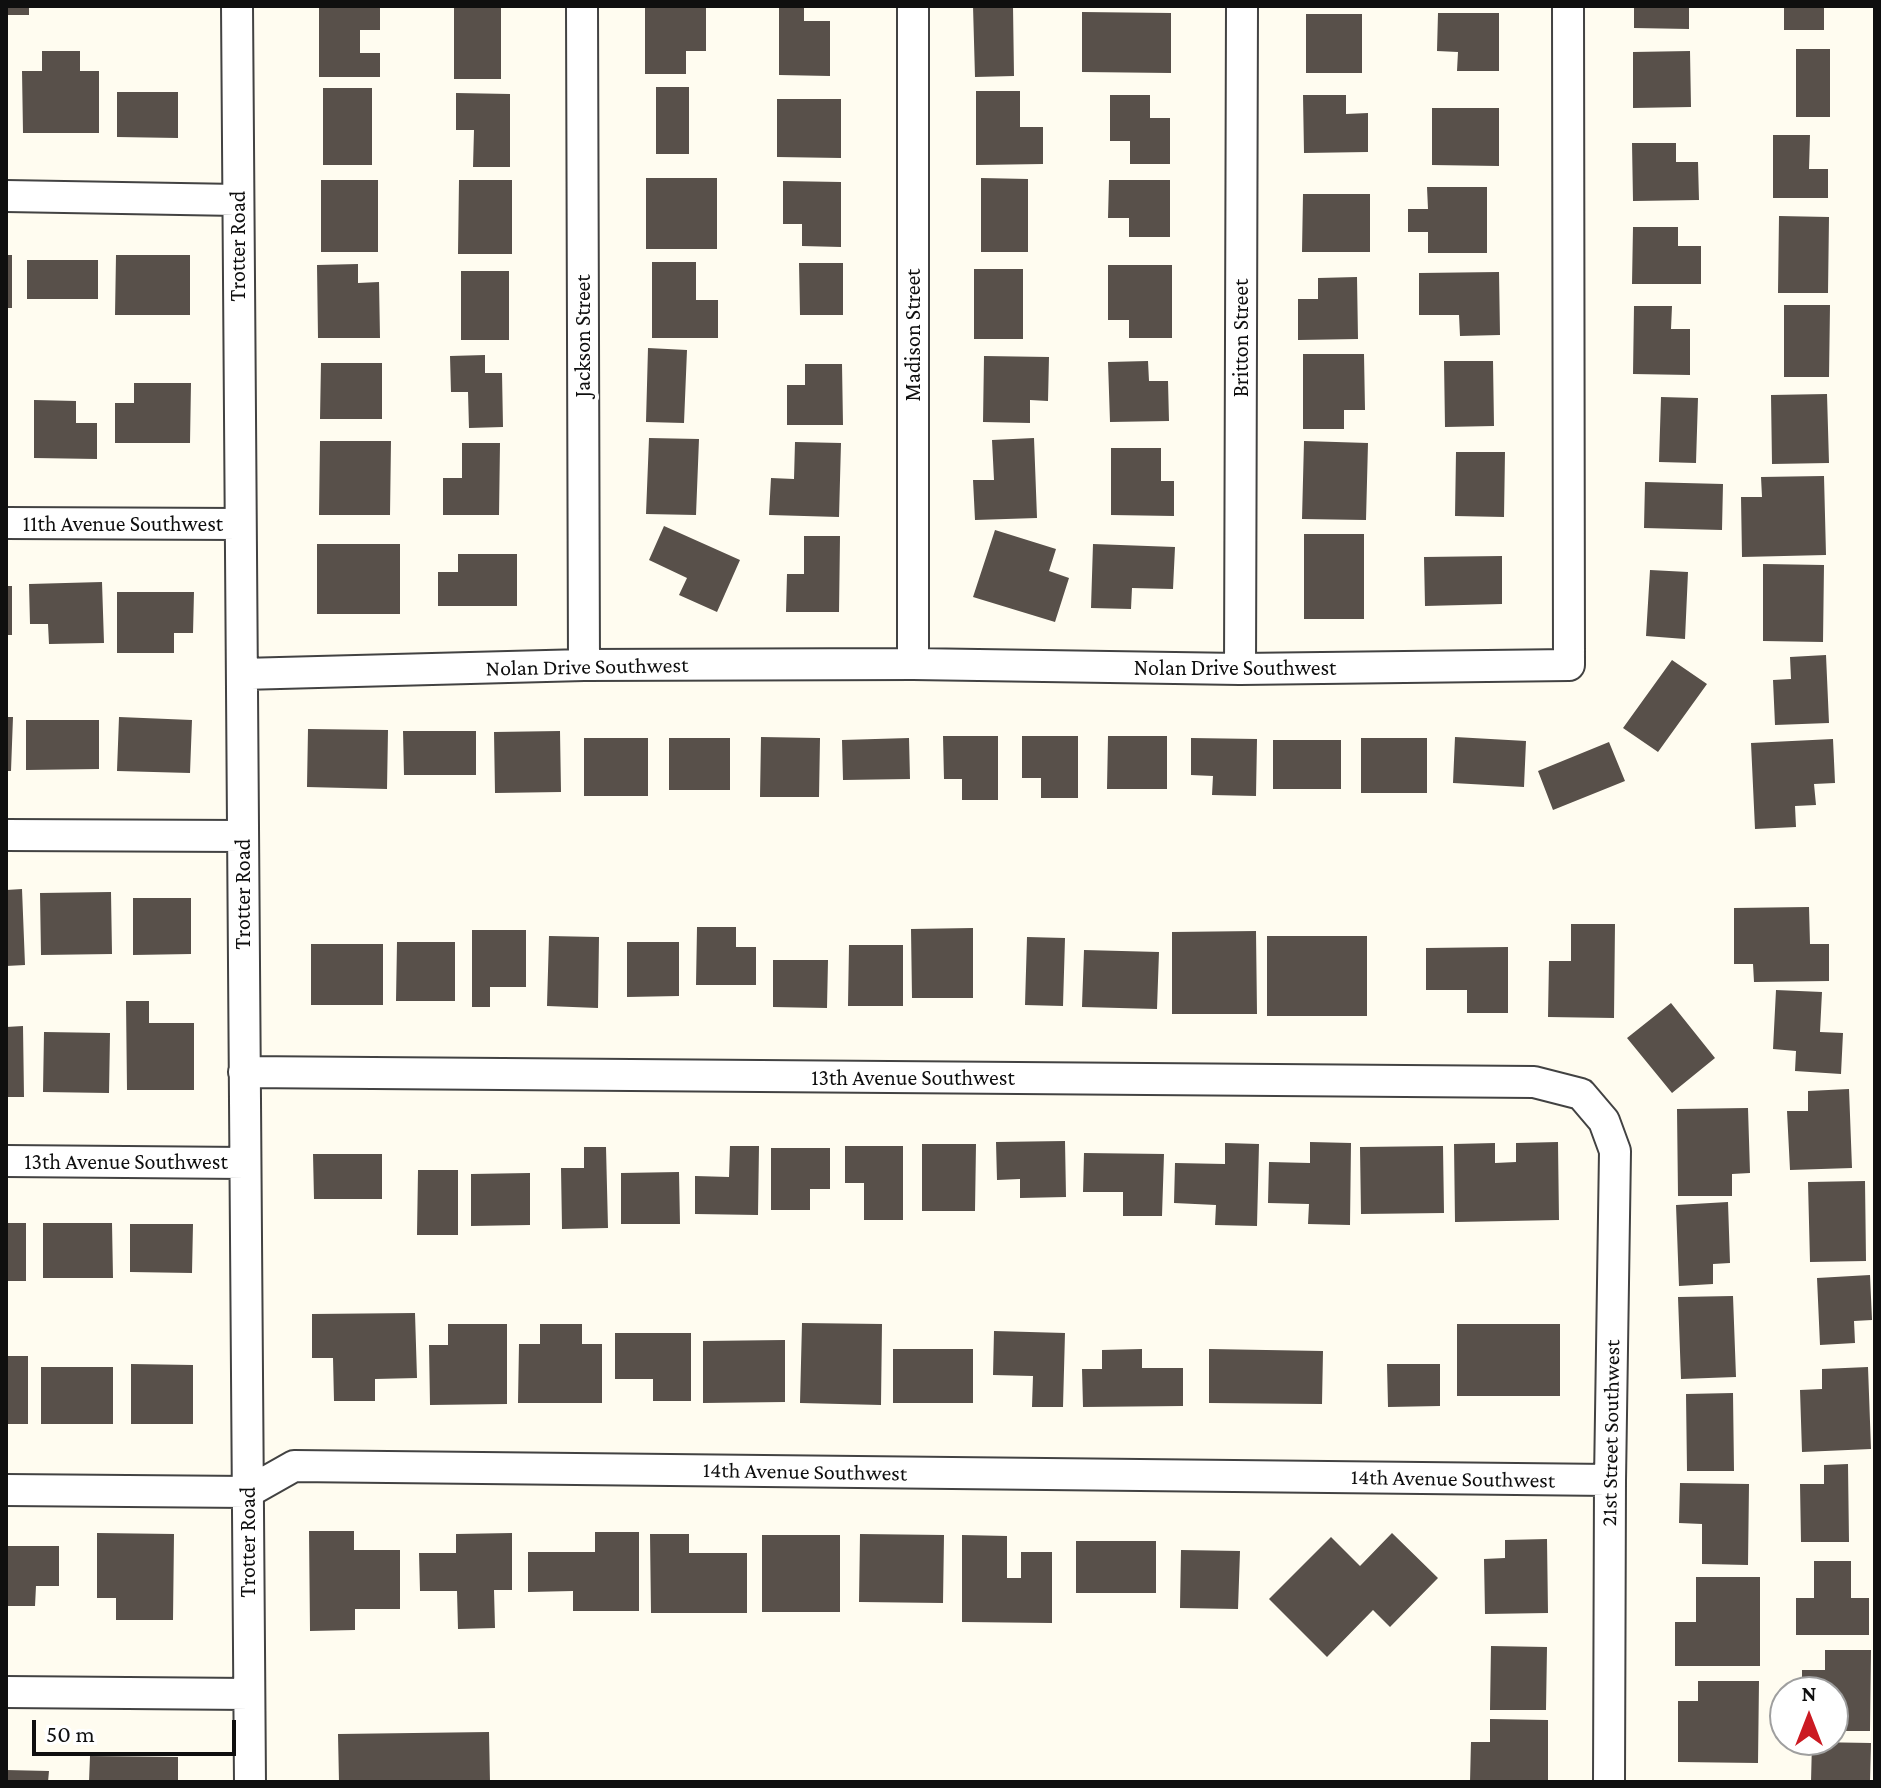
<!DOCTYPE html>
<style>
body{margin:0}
#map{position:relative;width:1881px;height:1788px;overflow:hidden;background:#fffcf0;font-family:"Crimson Pro",serif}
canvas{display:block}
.frame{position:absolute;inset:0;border:8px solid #0f0f0f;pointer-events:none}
.north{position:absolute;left:1769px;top:1676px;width:80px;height:80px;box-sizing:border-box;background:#fff;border:2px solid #9f9f9f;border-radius:50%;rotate:0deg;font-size:22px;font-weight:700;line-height:32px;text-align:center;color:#0f0f0f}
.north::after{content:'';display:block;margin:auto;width:28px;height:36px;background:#cb1a22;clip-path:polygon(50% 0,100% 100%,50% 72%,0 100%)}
.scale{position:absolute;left:32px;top:1720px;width:204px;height:36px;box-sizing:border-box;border:4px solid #0f0f0f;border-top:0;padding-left:10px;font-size:24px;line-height:28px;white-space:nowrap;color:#0f0f0f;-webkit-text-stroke:6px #fff;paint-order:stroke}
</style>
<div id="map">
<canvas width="1881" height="1788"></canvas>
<div class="frame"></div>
<div class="north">N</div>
<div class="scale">50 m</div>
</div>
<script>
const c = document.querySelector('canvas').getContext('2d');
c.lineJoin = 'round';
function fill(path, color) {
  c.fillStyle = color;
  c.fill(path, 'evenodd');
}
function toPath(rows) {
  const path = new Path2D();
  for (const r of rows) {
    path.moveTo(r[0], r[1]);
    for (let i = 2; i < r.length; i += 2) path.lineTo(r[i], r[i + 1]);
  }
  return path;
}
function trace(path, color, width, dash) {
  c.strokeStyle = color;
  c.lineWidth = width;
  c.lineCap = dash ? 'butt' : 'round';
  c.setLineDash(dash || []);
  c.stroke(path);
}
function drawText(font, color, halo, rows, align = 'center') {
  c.font = font + ' "Crimson Pro",serif';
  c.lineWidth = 8;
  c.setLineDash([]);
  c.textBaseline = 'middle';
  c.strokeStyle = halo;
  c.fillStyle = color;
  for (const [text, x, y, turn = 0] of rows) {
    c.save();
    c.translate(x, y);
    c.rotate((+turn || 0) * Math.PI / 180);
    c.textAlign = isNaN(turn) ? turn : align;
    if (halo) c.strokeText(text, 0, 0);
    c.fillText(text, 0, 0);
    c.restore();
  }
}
fill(toPath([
 [6,6,29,6,29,15,6,15],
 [319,6,380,6,380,30,360,30,360,53,380,53,380,77,319,77],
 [454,6,501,6,501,79,454,79],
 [645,6,706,6,706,51,686,51,686,74,645,74],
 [779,6,804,6,804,21,830,21,830,76,779,75],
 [973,6,1013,6,1014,76,975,77],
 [1634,6,1689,6,1689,29,1634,28],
 [1784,6,1824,6,1824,30,1784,30],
 [1082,12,1171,13,1171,73,1082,72],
 [1438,13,1499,13,1499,71,1457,71,1458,52,1437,51],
 [1306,14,1362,14,1362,73,1306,73],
 [1796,49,1830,49,1830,117,1796,117],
 [42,51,80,51,80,71,99,71,99,133,23,133,22,71,42,71],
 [1690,51,1691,107,1633,108,1633,52],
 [656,87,689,87,689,154,656,154],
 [323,88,372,88,372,165,323,165],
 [976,91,1020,91,1020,127,1043,127,1043,164,976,165],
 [117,92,178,92,178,138,117,137],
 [456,93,510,94,510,167,473,167,474,130,456,130],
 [1110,95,1150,95,1150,118,1170,118,1170,164,1130,164,1130,141,1110,141],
 [1303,95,1346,95,1346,114,1368,113,1368,152,1304,153],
 [777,99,841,99,841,158,777,157],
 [1432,108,1499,108,1499,166,1432,165],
 [1773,135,1810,135,1809,169,1828,169,1828,198,1773,198],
 [1632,143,1676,143,1676,162,1698,162,1699,200,1633,201],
 [646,178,717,178,717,249,646,249],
 [981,178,1028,179,1028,252,981,252],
 [321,180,378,180,378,252,321,252],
 [459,180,512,180,512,254,458,254],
 [1109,180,1170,180,1170,237,1129,237,1129,218,1108,218],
 [783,181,841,182,841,247,802,246,802,224,783,224],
 [1427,187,1487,187,1487,253,1428,253,1428,232,1408,232,1408,209,1428,209],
 [1303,194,1370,194,1370,252,1302,252],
 [1779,216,1829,217,1828,293,1778,293],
 [1633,227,1678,227,1678,246,1701,246,1701,284,1632,284],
 [6,255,12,255,12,308,6,308],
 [116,255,190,255,190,315,115,315],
 [27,260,98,260,98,299,27,299],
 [652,262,696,262,696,300,718,300,718,338,652,338],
 [799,263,843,263,843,315,800,315],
 [358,264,358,283,379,282,380,338,318,338,317,265],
 [1108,265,1172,265,1172,338,1129,338,1129,320,1108,320],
 [974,269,1023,269,1023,339,974,339],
 [461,271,509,271,509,340,461,340],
 [1499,272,1500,335,1460,336,1459,315,1419,315,1419,273],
 [1357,277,1358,339,1298,340,1298,299,1318,299,1318,278],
 [1784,305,1830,305,1829,377,1784,377],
 [1634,306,1672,306,1671,329,1690,329,1690,375,1633,374],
 [648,348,687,350,684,423,646,422],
 [1303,354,1364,354,1365,410,1344,410,1344,429,1303,429],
 [485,355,485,373,502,373,503,427,469,428,468,392,451,392,450,356],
 [984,356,1049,357,1048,401,1030,400,1030,423,983,422],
 [1148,361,1149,381,1168,381,1169,421,1110,422,1108,362],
 [1444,361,1493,361,1494,426,1445,427],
 [321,363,382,363,382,419,320,419],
 [805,364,842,364,843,425,787,425,787,385,805,385],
 [134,383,191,383,190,443,115,443,115,403,134,403],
 [1827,394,1829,463,1772,464,1771,395],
 [1661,397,1698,398,1696,463,1659,462],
 [34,400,76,401,76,423,97,423,97,459,34,458],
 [649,438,699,439,696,515,646,514],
 [1034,438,1037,518,975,520,973,480,994,480,992,440],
 [320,441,391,441,390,515,319,515],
 [1304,441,1368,443,1366,520,1302,519],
 [795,442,841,443,839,517,769,515,771,478,794,479],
 [462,443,500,443,499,515,443,515,443,478,462,478],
 [1111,448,1161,448,1161,481,1174,481,1174,516,1111,515],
 [1456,452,1505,452,1504,517,1455,516],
 [1824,476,1826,555,1742,557,1741,497,1762,497,1761,477],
 [1645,482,1723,484,1722,530,1644,528],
 [664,526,740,560,717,612,679,595,687,578,649,560],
 [995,530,1056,549,1049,571,1069,578,1055,622,973,597],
 [1304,534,1364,534,1364,619,1304,619],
 [804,536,840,536,839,612,786,612,787,574,804,574],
 [317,544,400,544,400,614,317,614],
 [1093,544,1175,547,1173,589,1132,588,1131,609,1091,608],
 [458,554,517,554,517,606,438,606,438,572,458,572],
 [1502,556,1502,604,1425,606,1424,557],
 [1763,564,1824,565,1823,642,1763,641],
 [1650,570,1688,572,1685,639,1646,636],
 [102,582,104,643,49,644,48,624,30,624,29,584],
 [6,586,12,586,12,635,6,635],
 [117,592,194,592,193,633,174,633,174,653,117,653],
 [1826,655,1829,723,1775,725,1773,680,1791,679,1790,657],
 [1672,660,1707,684,1658,752,1623,728],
 [6,717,13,717,11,771,6,771],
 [119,717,192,720,190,773,117,771],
 [26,720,99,720,99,769,26,770],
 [308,729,388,730,387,789,307,787],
 [403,731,476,731,476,775,404,775],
 [560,731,561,792,495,793,494,732],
 [943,736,998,736,998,800,962,800,962,779,944,779],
 [1022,736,1078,736,1078,798,1041,798,1041,778,1022,778],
 [1108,736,1167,736,1167,789,1107,789],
 [761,737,820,738,819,797,760,797],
 [1455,737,1526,741,1524,787,1453,783],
 [584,738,648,738,648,796,584,796],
 [669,738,730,738,730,790,669,790],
 [909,738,910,779,843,780,842,740],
 [1191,738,1257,739,1256,796,1212,795,1213,776,1191,775],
 [1361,738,1427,738,1427,793,1361,793],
 [1833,739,1835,783,1814,784,1816,805,1795,806,1796,827,1755,829,1751,743],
 [1273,740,1341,740,1341,789,1273,789],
 [1609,742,1625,781,1553,810,1538,771],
 [22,889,25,965,6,966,6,890],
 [111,892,112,954,41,955,40,893],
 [133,898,191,898,191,954,133,955],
 [1809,907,1810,944,1829,944,1829,981,1754,982,1753,964,1734,964,1734,908],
 [1571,924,1615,924,1614,1018,1548,1017,1549,961,1571,961],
 [697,927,736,927,736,947,756,947,756,985,696,985],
 [973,928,973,998,912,998,911,929],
 [472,930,526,930,526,987,490,987,490,1007,472,1007],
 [1256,931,1257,1014,1172,1014,1172,932],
 [549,936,599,937,598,1008,547,1006],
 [1267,936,1367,936,1367,1016,1267,1016],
 [1027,937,1065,938,1063,1006,1025,1005],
 [397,942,455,942,455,1001,396,1001],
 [627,942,679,942,679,996,627,997],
 [311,944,383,944,383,1005,311,1005],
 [849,945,903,945,903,1006,848,1006],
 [1508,947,1508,1013,1467,1013,1467,990,1426,990,1426,948],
 [1084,950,1159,952,1157,1009,1082,1007],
 [773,960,828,960,827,1008,773,1007],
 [1776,990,1822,992,1820,1032,1843,1033,1841,1074,1795,1071,1796,1051,1773,1049],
 [126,1001,149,1001,149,1023,194,1023,194,1090,127,1090],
 [1671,1003,1715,1058,1672,1093,1627,1038],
 [23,1026,24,1097,6,1097,6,1027],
 [44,1032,110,1033,109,1093,43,1092],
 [1849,1089,1852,1168,1790,1170,1787,1111,1808,1111,1808,1091],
 [1748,1108,1750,1173,1732,1174,1732,1196,1678,1196,1677,1109],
 [1065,1141,1066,1197,1020,1198,1020,1179,997,1180,996,1142],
 [1310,1142,1351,1143,1350,1225,1308,1224,1309,1204,1268,1203,1269,1162,1310,1163],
 [1558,1142,1559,1220,1455,1222,1454,1144,1495,1143,1495,1163,1516,1162,1516,1143],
 [1225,1143,1259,1144,1257,1226,1215,1225,1216,1205,1174,1203,1175,1163,1225,1164],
 [922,1144,976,1144,975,1211,922,1211],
 [730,1146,759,1146,758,1215,695,1214,695,1176,729,1177],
 [845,1146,903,1146,903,1220,864,1220,864,1183,845,1183],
 [1443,1146,1444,1213,1361,1214,1360,1147],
 [584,1147,606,1147,608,1228,562,1229,561,1168,584,1168],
 [771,1148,830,1148,830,1189,810,1189,810,1210,771,1210],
 [1084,1153,1164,1154,1162,1216,1123,1216,1123,1192,1083,1192],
 [313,1154,382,1154,382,1199,314,1199],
 [418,1170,458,1170,458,1235,417,1235],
 [679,1172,680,1224,621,1224,621,1173],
 [530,1173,530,1225,471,1226,471,1174],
 [1865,1181,1866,1261,1810,1262,1808,1182],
 [1728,1202,1730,1263,1713,1264,1713,1284,1679,1286,1676,1205],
 [6,1223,26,1223,26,1281,6,1281],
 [43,1223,112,1223,113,1278,43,1278],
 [130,1224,193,1224,192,1273,130,1272],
 [1870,1275,1872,1320,1854,1321,1855,1343,1820,1345,1817,1278],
 [1733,1296,1736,1377,1681,1379,1678,1297],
 [415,1313,417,1378,375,1379,375,1401,334,1401,333,1358,312,1358,312,1314],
 [802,1323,882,1324,881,1405,800,1403],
 [448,1324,507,1324,507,1404,430,1405,429,1345,448,1345],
 [540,1324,582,1324,582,1344,602,1344,602,1403,518,1403,519,1344,540,1344],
 [1457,1324,1560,1324,1560,1396,1457,1396],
 [994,1331,1065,1333,1063,1407,1032,1407,1033,1376,993,1375],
 [615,1333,691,1333,691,1401,653,1401,653,1379,615,1379],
 [785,1340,785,1402,703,1403,703,1341],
 [893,1349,973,1349,973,1403,893,1403],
 [1142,1349,1142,1368,1183,1368,1183,1406,1083,1407,1082,1369,1102,1369,1102,1350],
 [1209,1349,1323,1351,1322,1404,1209,1403],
 [6,1356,28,1356,28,1424,6,1424],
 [131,1364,193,1365,193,1424,131,1424],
 [1387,1364,1440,1364,1440,1406,1388,1407],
 [41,1367,113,1367,113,1424,41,1424],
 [1868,1367,1871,1449,1802,1452,1800,1390,1822,1389,1822,1369],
 [1733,1393,1734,1471,1687,1471,1686,1394],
 [1848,1464,1849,1542,1801,1542,1800,1484,1824,1484,1824,1465],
 [1680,1483,1749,1484,1748,1565,1702,1564,1702,1524,1679,1523],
 [309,1531,354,1531,354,1550,400,1550,400,1609,355,1609,355,1630,310,1631],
 [595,1532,639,1532,639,1611,573,1611,573,1591,528,1592,528,1552,595,1552],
 [97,1533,174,1534,173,1620,116,1620,116,1598,97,1598],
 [512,1533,512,1590,494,1590,495,1628,458,1629,457,1591,420,1591,419,1553,456,1553,456,1534],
 [1392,1533,1438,1578,1390,1627,1373,1610,1327,1657,1269,1599,1331,1537,1360,1566],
 [650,1534,689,1534,689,1553,747,1553,747,1613,651,1613],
 [860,1534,944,1535,943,1603,859,1602],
 [762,1535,840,1535,840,1612,762,1612],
 [962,1535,1007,1536,1007,1578,1021,1578,1021,1552,1052,1552,1052,1623,962,1622],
 [1547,1539,1548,1613,1485,1614,1484,1559,1505,1558,1505,1540],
 [1076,1541,1156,1541,1156,1593,1076,1593],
 [6,1546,59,1546,59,1586,36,1586,35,1606,6,1606],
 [1181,1550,1240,1551,1238,1609,1180,1608],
 [1814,1561,1851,1561,1851,1598,1869,1598,1869,1635,1796,1635,1796,1598,1814,1598],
 [1696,1577,1760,1577,1760,1666,1675,1666,1675,1622,1696,1622],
 [1491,1646,1547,1647,1546,1710,1490,1710],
 [1825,1650,1871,1650,1870,1731,1833,1731,1833,1692,1802,1692,1802,1670,1825,1670],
 [1698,1681,1759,1681,1758,1763,1678,1762,1678,1701,1698,1701],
 [1490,1719,1548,1720,1548,1782,1470,1782,1471,1742,1490,1742],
 [489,1732,490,1782,339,1782,338,1734],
 [1812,1742,1871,1743,1870,1782,1811,1782],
 [90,1756,178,1757,178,1782,89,1782],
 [6,1770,49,1771,48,1782,6,1782]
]), '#58504a');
const street = toPath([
 [237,6,250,1782],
 [582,6,584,665],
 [913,6,913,664],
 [6,196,238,200],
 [6,523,240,524],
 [1240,669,1242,6],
 [242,674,584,665,913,664,1240,669,1569,665,1568,6],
 [6,835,243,836],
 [244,1072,1534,1082,1581,1094,1604,1121,1615,1151,1610,1480,1609,1782],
 [6,1161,245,1163],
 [6,1490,248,1492,294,1466,1610,1480],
 [6,1692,249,1694]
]);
trace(street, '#424242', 34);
trace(street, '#fff', 30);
drawText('22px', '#0f0f0f', '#fff', [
 ["Trotter Road",238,246,-90],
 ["Madison Street",913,335,-90],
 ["Jackson Street",583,336,-90],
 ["Britton Street",1241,338,-90],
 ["11th Avenue Southwest",123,524],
 ["Nolan Drive Southwest",587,667,-1],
 ["Nolan Drive Southwest",1235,668],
 ["Trotter Road",243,894,-90],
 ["13th Avenue Southwest",913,1078],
 ["13th Avenue Southwest",126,1162],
 ["21st Street Southwest",1611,1433,-89],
 ["14th Avenue Southwest",805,1472,1],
 ["14th Avenue Southwest",1453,1479,1],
 ["Trotter Road",248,1542,-90]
]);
</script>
